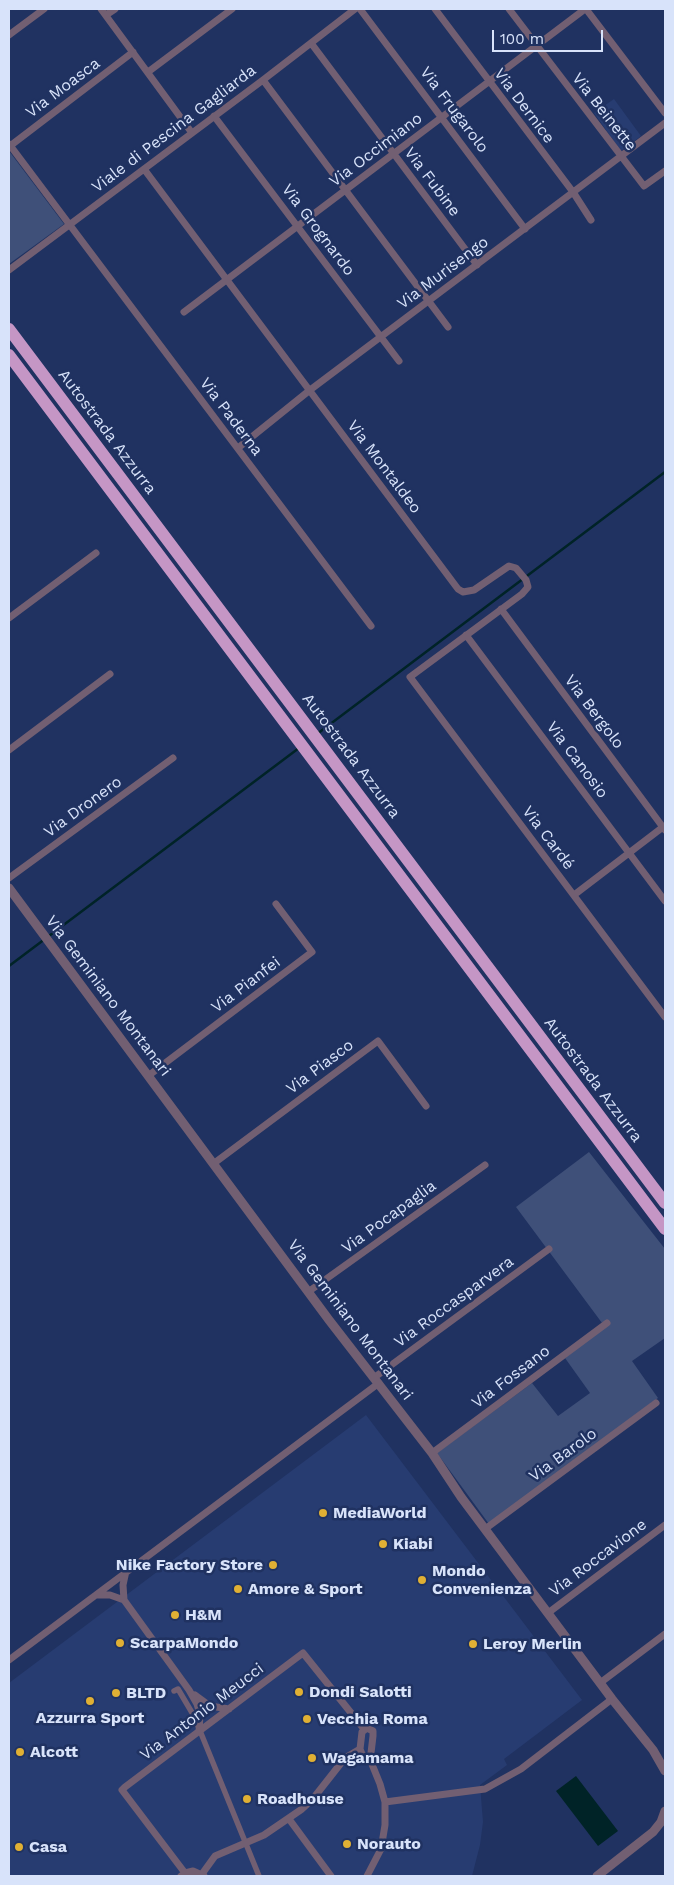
<!DOCTYPE html>
<meta charset="utf-8">
<style>
body{margin:0}
#map{position:relative;width:674px;height:1885px;overflow:hidden;background:#203261;font-family:"Work Sans",sans-serif}
canvas{display:block}
.frame{position:absolute;inset:0;border:10px solid #d8e3fa;pointer-events:none}
.scale{position:absolute;left:492px;top:30px;width:111px;height:22px;box-sizing:border-box;border:2px solid #d8e3fa;border-top:0;padding-left:6px;font-size:15px;line-height:18px;white-space:nowrap;color:#d8e3fa;-webkit-text-stroke:4px #203261;paint-order:stroke}
</style>
<div id="map">
<canvas width="674" height="1885"></canvas>
<div class="frame"></div>
<div class="scale">100 m</div>
</div>
<script>
const c = document.querySelector('canvas').getContext('2d');
c.lineJoin = 'round';
function fill(path, color) {
  c.fillStyle = color;
  c.fill(path, 'evenodd');
}
function toPath(rows) {
  const path = new Path2D();
  for (const r of rows) {
    path.moveTo(r[0], r[1]);
    for (let i = 2; i < r.length; i += 2) path.lineTo(r[i], r[i + 1]);
  }
  return path;
}
function trace(path, color, width, dash) {
  c.strokeStyle = color;
  c.lineWidth = width;
  c.lineCap = dash ? 'butt' : 'round';
  c.setLineDash(dash || []);
  c.stroke(path);
}
function drawText(font, color, halo, rows, align = 'center') {
  c.font = font + ' "Work Sans",sans-serif';
  c.lineWidth = 5;
  c.setLineDash([]);
  c.textBaseline = 'middle';
  c.strokeStyle = halo;
  c.fillStyle = color;
  for (const [text, x, y, turn = 0] of rows) {
    c.save();
    c.translate(x, y);
    c.rotate((+turn || 0) * Math.PI / 180);
    c.textAlign = isNaN(turn) ? turn : align;
    if (halo) c.strokeText(text, 0, 0);
    c.fillText(text, 0, 0);
    c.restore();
  }
}
fill(toPath([
 [614,99,641,136,621,151,594,113],
 [366,1415,582,1700,504,1759,507,1765,480,1785,483,1822,480,1845,472,1876,9,1876,9,1683]
]), '#273c71');
fill(toPath([
 [9,151,64,224,9,264],
 [589,1152,665,1249,665,1338,632,1361,658,1398,489,1524,437,1453,532,1383,558,1416,590,1393,565,1358,605,1327,516,1207]
]), '#3f5079');
fill(toPath([
 [576,1776,618,1831,598,1846,556,1791]
]), '#002327');
trace(toPath([
 [317,734,665,472],
 [9,966,299,748]
]), '#002327', 2.5);
trace(toPath([
 [174,1691,178,1689,194,1716,259,1876]
]), '#725f72', 5.5);
trace(toPath([
 [101,9,192,133],
 [360,9,525,229],
 [435,9,573,192,591,220],
 [509,9,644,186,665,171],
 [586,9,665,113],
 [106,15,115,9],
 [9,35,44,9],
 [311,43,477,265],
 [148,72,232,9],
 [263,80,448,327],
 [214,116,399,361],
 [9,144,371,626],
 [10,146,133,52],
 [144,169,458,589,463,592,474,590,509,566,516,568,526,580,528,587,522,594,410,677,665,1017],
 [9,270,263,80,355,9],
 [184,312,585,9],
 [238,448,310,390,665,123],
 [501,609,665,830],
 [9,618,96,553],
 [466,635,665,901],
 [9,750,110,674],
 [9,878,173,758],
 [574,895,663,827],
 [148,1076,312,952,276,904],
 [213,1164,378,1041,426,1106],
 [308,1292,485,1165],
 [375,1377,549,1249],
 [432,1453,607,1323],
 [485,1529,656,1403],
 [126,1571,123,1585,124,1600,189,1690,197,1704,200,1714,199,1732],
 [96,1595,110,1595,124,1600],
 [548,1613,665,1525],
 [9,1660,379,1383],
 [600,1683,665,1634],
 [195,1695,210,1706,229,1709],
 [367,1728,373,1731,373,1736,371,1753,369,1757,365,1757,362,1754,360,1749,362,1732,367,1728],
 [385,1802,485,1789,521,1769,612,1699],
 [289,1819,331,1876],
 [185,1873,122,1790,125,1787,303,1653,364,1729],
 [202,1874,215,1856,264,1835,302,1809,312,1800,345,1758,360,1749],
 [181,1876,185,1873,193,1871,204,1876],
 [367,1876,381,1849,385,1825,385,1802,380,1784,369,1757]
]), '#725f72', 7);
trace(toPath([
 [9,888,329,1320,432,1453,461,1497,612,1699,653,1750,665,1771],
 [597,1876,653,1832,661,1822,665,1811]
]), '#725f72', 9);
trace(toPath([
 [9,329,665,1203],
 [9,355,665,1229]
]), '#c596c5', 12);
for (const [x, y, r, color] of [
 [323,1513,5,"#e0b034"],
 [383,1544,5,"#e0b034"],
 [273,1565,5,"#e0b034"],
 [422,1580,5,"#e0b034"],
 [238,1589,5,"#e0b034"],
 [175,1615,5,"#e0b034"],
 [120,1643,5,"#e0b034"],
 [473,1644,5,"#e0b034"],
 [299,1692,5,"#e0b034"],
 [116,1693,5,"#e0b034"],
 [90,1701,5,"#e0b034"],
 [307,1719,5,"#e0b034"],
 [20,1752,5,"#e0b034"],
 [312,1758,5,"#e0b034"],
 [247,1799,5,"#e0b034"],
 [347,1844,5,"#e0b034"],
 [19,1847,5,"#e0b034"]
]) {
  const dot = new Path2D();
  dot.arc(x, y, r, 0, 2 * Math.PI);
  c.fillStyle = color;
  c.fill(dot);
  trace(dot, '#203261', 2);
}
drawText('16px', '#d8e3fa', '#203261', [
 ["Via Moasca",63,88,-37],
 ["Via Dernice",524,106,53],
 ["Via Frugarolo",454,110,53],
 ["Via Beinette",604,112,52],
 ["Viale di Pescina Gagliarda",174,129,-37],
 ["Via Occimiano",376,150,-37],
 ["Via Fubine",432,182,53],
 ["Via Grognardo",318,230,53],
 ["Via Murisengo",443,273,-37],
 ["Via Paderna",231,417,53],
 ["Autostrada Azzurra",107,432,53],
 ["Via Montaldeo",384,467,53],
 ["Via Bergolo",594,712,53],
 ["Autostrada Azzurra",351,756,53],
 ["Via Canosio",577,760,53],
 ["Via Dronero",83,807,-36],
 ["Via Cardé",548,838,53],
 ["Via Pianfei",246,985,-37],
 ["Via Geminiano Montanari",108,996,53],
 ["Via Piasco",320,1067,-37],
 ["Autostrada Azzurra",593,1080,53],
 ["Via Pocapaglia",389,1217,-36],
 ["Via Roccasparvera",454,1302,-36],
 ["Via Geminiano Montanari",350,1320,53],
 ["Via Fossano",511,1377,-37],
 ["Via Barolo",563,1455,-36],
 ["Via Roccavione",598,1558,-37],
 ["Via Antonio Meucci",202,1712,-37]
]);
drawText('bold 16px', '#d8e3fa', '#203261', [
 ["MediaWorld",333,1513],
 ["Kiabi",393,1544],
 ["Nike Factory Store",263,1565,"right"],
 ["Mondo",432,1571],
 ["Convenienza",432,1589],
 ["Amore & Sport",248,1589],
 ["H&M",185,1615],
 ["ScarpaMondo",130,1643],
 ["Leroy Merlin",483,1644],
 ["Dondi Salotti",309,1692],
 ["BLTD",126,1693],
 ["Azzurra Sport",90,1718,"center"],
 ["Vecchia Roma",317,1719],
 ["Alcott",30,1752],
 ["Wagamama",322,1758],
 ["Roadhouse",257,1799],
 ["Norauto",357,1844],
 ["Casa",29,1847]
], 'left');
</script>
